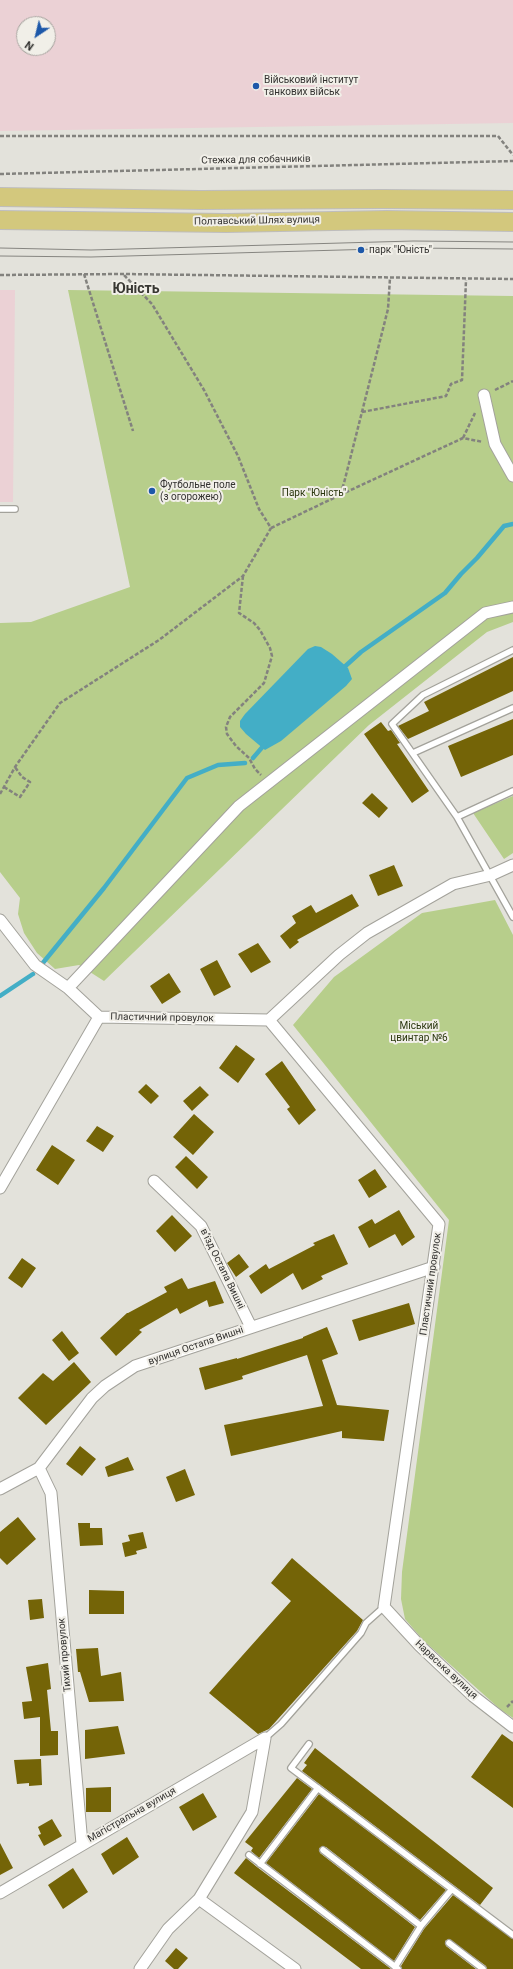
<!DOCTYPE html>
<meta charset="utf-8">
<style>
body{margin:0}
#map{position:relative;width:513px;height:1969px;overflow:hidden;background:#e3e2db;font-family:Roboto,sans-serif}
canvas{display:block}
.north{position:absolute;left:16px;top:16px;width:40px;height:40px;box-sizing:border-box;background:#f1efe8;border:1px solid #a5a39e;border-radius:50%;rotate:215deg;font-size:11px;font-weight:700;line-height:16px;text-align:center;color:#333230}
.north::after{content:'';display:block;margin:auto;width:14px;height:18px;background:#1d58a9;clip-path:polygon(50% 0,100% 100%,50% 72%,0 100%)}
</style>
<div id="map">
<canvas width="513" height="1969"></canvas>
<div class="north">N</div>
</div>
<script>
const c = document.querySelector('canvas').getContext('2d');
c.lineJoin = 'round';
function fill(path, color) {
  c.fillStyle = color;
  c.fill(path, 'evenodd');
}
function toPath(rows) {
  const path = new Path2D();
  for (const r of rows) {
    path.moveTo(r[0], r[1]);
    for (let i = 2; i < r.length; i += 2) path.lineTo(r[i], r[i + 1]);
  }
  return path;
}
function trace(path, color, width, dash) {
  c.strokeStyle = color;
  c.lineWidth = width;
  c.lineCap = dash ? 'butt' : 'round';
  c.setLineDash(dash || []);
  c.stroke(path);
}
function drawText(font, color, halo, rows, align = 'center') {
  c.font = font + ' Roboto,sans-serif';
  c.lineWidth = 4;
  c.setLineDash([]);
  c.textBaseline = 'middle';
  c.strokeStyle = halo;
  c.fillStyle = color;
  for (const [text, x, y, turn = 0] of rows) {
    c.save();
    c.translate(x, y);
    c.rotate((+turn || 0) * Math.PI / 180);
    c.textAlign = isNaN(turn) ? turn : align;
    if (halo) c.strokeText(text, 0, 0);
    c.fillText(text, 0, 0);
    c.restore();
  }
}
fill(toPath([
 [0,0,513,0,513,123,0,131],
 [24,24,48,24,48,48,24,48],
 [0,290,15,290,13,502,0,502]
]), '#ebd1d5');
fill(toPath([
 [68,290,513,296,513,622,487,632,369,725,104,981,79,965,55,969,37,953,24,933,18,914,20,898,0,872,0,623,31,622,130,587],
 [513,796,513,853,504,859,473,813],
 [495,900,513,935,513,1718,501,1710,424,1641,405,1619,401,1599,402,1572,449,1220,293,1025,334,977,422,913]
]), '#b7ce8b');
fill(toPath([
 [315,646,321,647,332,654,348,668,352,679,346,686,281,741,265,750,246,734,240,727,240,721,245,714,308,649]
]), '#43aec6');
trace(toPath([
 [341,670,361,652,445,593,461,574,477,558,504,526,513,524],
 [253,758,265,744],
 [42,964,104,888,187,778,218,765,245,763],
 [0,996,33,974]
]), '#43aec6', 4.5);
fill(toPath([
 [513,657,513,691,408,739,398,726,429,711,424,702],
 [513,719,513,755,461,777,448,746],
 [381,722,388,731,391,730,400,743,397,744,429,791,412,803,364,734],
 [372,793,388,808,379,818,362,803],
 [394,865,403,886,378,896,369,875],
 [352,894,359,906,297,940,299,942,290,949,280,936,296,923,292,916,311,905,316,913],
 [258,943,271,962,251,973,238,954],
 [217,960,231,987,214,996,200,969],
 [169,973,181,992,162,1004,150,986],
 [236,1045,255,1059,238,1083,219,1068],
 [282,1061,316,1110,299,1125,287,1109,290,1107,265,1074],
 [146,1084,159,1096,151,1104,138,1092],
 [200,1086,209,1095,192,1111,183,1101],
 [194,1114,214,1132,193,1155,173,1137],
 [97,1126,114,1136,103,1152,86,1141],
 [52,1145,75,1160,58,1185,36,1170],
 [186,1156,208,1177,197,1189,175,1167],
 [375,1169,387,1187,369,1198,358,1180],
 [399,1210,415,1237,402,1246,395,1234,369,1248,358,1227,372,1219,375,1224],
 [172,1215,192,1236,175,1252,156,1231],
 [334,1234,348,1264,321,1276,323,1279,302,1290,293,1273,261,1294,249,1276,266,1264,269,1269,315,1245,313,1243],
 [239,1254,249,1267,236,1277,227,1263],
 [22,1258,36,1268,22,1288,8,1278],
 [182,1278,188,1289,215,1281,224,1303,209,1307,207,1300,180,1314,177,1308,139,1330,142,1332,116,1356,100,1338,127,1313,128,1313,167,1292,164,1287],
 [409,1303,415,1324,359,1341,352,1320],
 [327,1327,338,1354,322,1360,337,1405,389,1410,384,1441,342,1438,342,1431,231,1456,224,1425,323,1406,307,1355,242,1376,243,1379,205,1390,199,1368,237,1358,237,1359,303,1338,303,1337],
 [62,1331,79,1353,69,1361,52,1340],
 [74,1362,91,1382,46,1425,18,1398,43,1373,53,1381],
 [80,1446,96,1459,82,1476,66,1464],
 [128,1457,134,1470,108,1477,105,1467],
 [185,1469,195,1495,176,1502,166,1477],
 [18,1517,36,1539,7,1565,0,1558,0,1532],
 [78,1523,90,1523,90,1528,102,1528,103,1545,80,1546],
 [143,1532,147,1548,136,1551,137,1554,125,1557,122,1543,130,1541,128,1535],
 [292,1558,363,1620,357,1631,269,1729,258,1734,209,1693,291,1601,271,1583],
 [89,1590,124,1591,124,1614,89,1614],
 [42,1599,44,1618,30,1620,28,1600],
 [98,1648,101,1676,121,1672,124,1701,89,1702,80,1672,78,1672,76,1649],
 [48,1663,51,1689,47,1690,51,1731,58,1731,58,1755,40,1756,40,1717,24,1719,22,1702,32,1701,26,1667],
 [118,1726,125,1754,85,1759,85,1730],
 [502,1734,513,1742,513,1808,471,1777],
 [315,1748,493,1888,480,1905,302,1771,307,1765,304,1763],
 [41,1759,42,1785,29,1786,29,1783,17,1784,14,1760],
 [297,1778,312,1789,259,1858,251,1851,253,1848,245,1842],
 [111,1787,111,1812,86,1812,86,1788],
 [203,1793,217,1817,193,1831,179,1807],
 [319,1794,446,1890,420,1920,326,1847,319,1848,320,1853,415,1927,394,1961,266,1863],
 [52,1819,62,1836,44,1846,38,1835,41,1834,38,1827],
 [127,1837,139,1857,113,1875,101,1854],
 [0,1843,13,1868,0,1875],
 [246,1858,257,1867,391,1969,361,1969,234,1873],
 [73,1868,88,1892,63,1909,48,1885],
 [453,1895,513,1939,513,1969,487,1969,486,1966,449,1939,445,1941,446,1946,476,1969,402,1969,401,1966,424,1929],
 [176,1948,188,1958,178,1969,174,1969,165,1961]
]), '#746407');
const service = toPath([
 [0,509,15,509],
 [513,650,423,695,392,724,457,817,513,917],
 [413,753,513,708],
 [457,817,513,791],
 [265,1738,281,1724,361,1633,366,1623,384,1607],
 [309,1744,291,1768,513,1935],
 [323,1850,421,1926],
 [249,1855,398,1969],
 [260,1864,318,1788],
 [449,1943,483,1969],
 [395,1967,421,1926,452,1889]
]);
const minor = toPath([
 [484,395,495,444,513,476],
 [0,920,35,965,68,988,99,1017,269,1020,339,955,367,933,453,884,491,875,513,865],
 [68,988,239,806,485,613,513,607],
 [269,1020,439,1224,384,1607,420,1646,473,1696,513,1727],
 [154,1181,201,1226,251,1327],
 [0,1188,99,1017],
 [39,1468,51,1493,82,1844],
 [0,1489,39,1468,92,1398,105,1386,135,1366,434,1267],
 [0,1893,265,1738],
 [199,1899,295,1969],
 [140,1969,168,1929,199,1899,252,1812,265,1738]
]);
const primary = toPath([
 [0,197,200,200,383,199,513,200],
 [0,220,226,223,387,220,513,222]
]);
trace(service, '#a3a29b', 8);
trace(minor, '#a3a29b', 13);
trace(primary, '#bebdbd', 20);
trace(toPath([
 [0,136,498,136,513,155],
 [0,174,513,161],
 [84,274,133,431],
 [0,275,123,274,513,279],
 [495,390,513,381],
 [362,412,446,396,451,384,462,380,466,280],
 [463,438,475,413],
 [340,495,463,438,483,442],
 [271,528,340,495,344,483,388,309,390,278],
 [243,576,239,613,254,623,260,630,270,648,272,656,264,683,230,717,226,727,227,734,236,746,249,758,255,769,261,775],
 [4,787,20,797,30,782,22,777,15,767],
 [0,794,15,767,60,703,159,640,243,576,271,528,259,509,238,456,204,390,152,304,123,274],
 [507,1707,513,1701]
]), '#83827e', 2.5, [4, 2]);
trace(service, '#fff', 5.5);
trace(minor, '#fff', 11);
trace(primary, '#d3c87d', 18);
trace(toPath([
 [0,248,91,250,413,241,513,242],
 [0,256,91,257,413,248,513,249]
]), '#868580', 1);
for (const [x, y, r, color] of [
 [256,86,4,"#1d58a9"],
 [361,250,4,"#1d58a9"],
 [152,491,4,"#1d58a9"]
]) {
  const dot = new Path2D();
  dot.arc(x, y, r, 0, 2 * Math.PI);
  c.fillStyle = color;
  c.fill(dot);
  trace(dot, '#f1efe8', 1.5);
}
drawText('10px', '#333230', '#f1efe8', [
 ["Військовий інститут",264,80],
 ["танкових військ",264,92],
 ["парк \"Юність\"",369,250],
 ["Футбольне поле",160,485],
 ["(з огорожею)",160,497]
], 'left');
drawText('10px', '#333230', '#f1efe8', [
 ["Стежка для собачників",256,160,-1],
 ["Полтавський Шлях вулиця",257,221,-1],
 ["Пластичний провулок",162,1018,1],
 ["в’їзд Остапа Вишні",222,1269,64],
 ["Пластичний провулок",431,1284,-82],
 ["вулиця Остапа Вишні",196,1346,-19],
 ["Тихий провулок",65,1655,-95],
 ["Нарвська вулиця",446,1670,43],
 ["Магістральна вулиця",132,1815,-30]
]);
drawText('10px', '#2a360e', '#f1efe8', [
 ["Парк \"Юність\"",314,493],
 ["Міський",419,1026],
 ["цвинтар №6",419,1038]
]);
drawText('bold 14px', '#383732', '#f1efe8', [
 ["Юність",136,289]
]);
</script>
